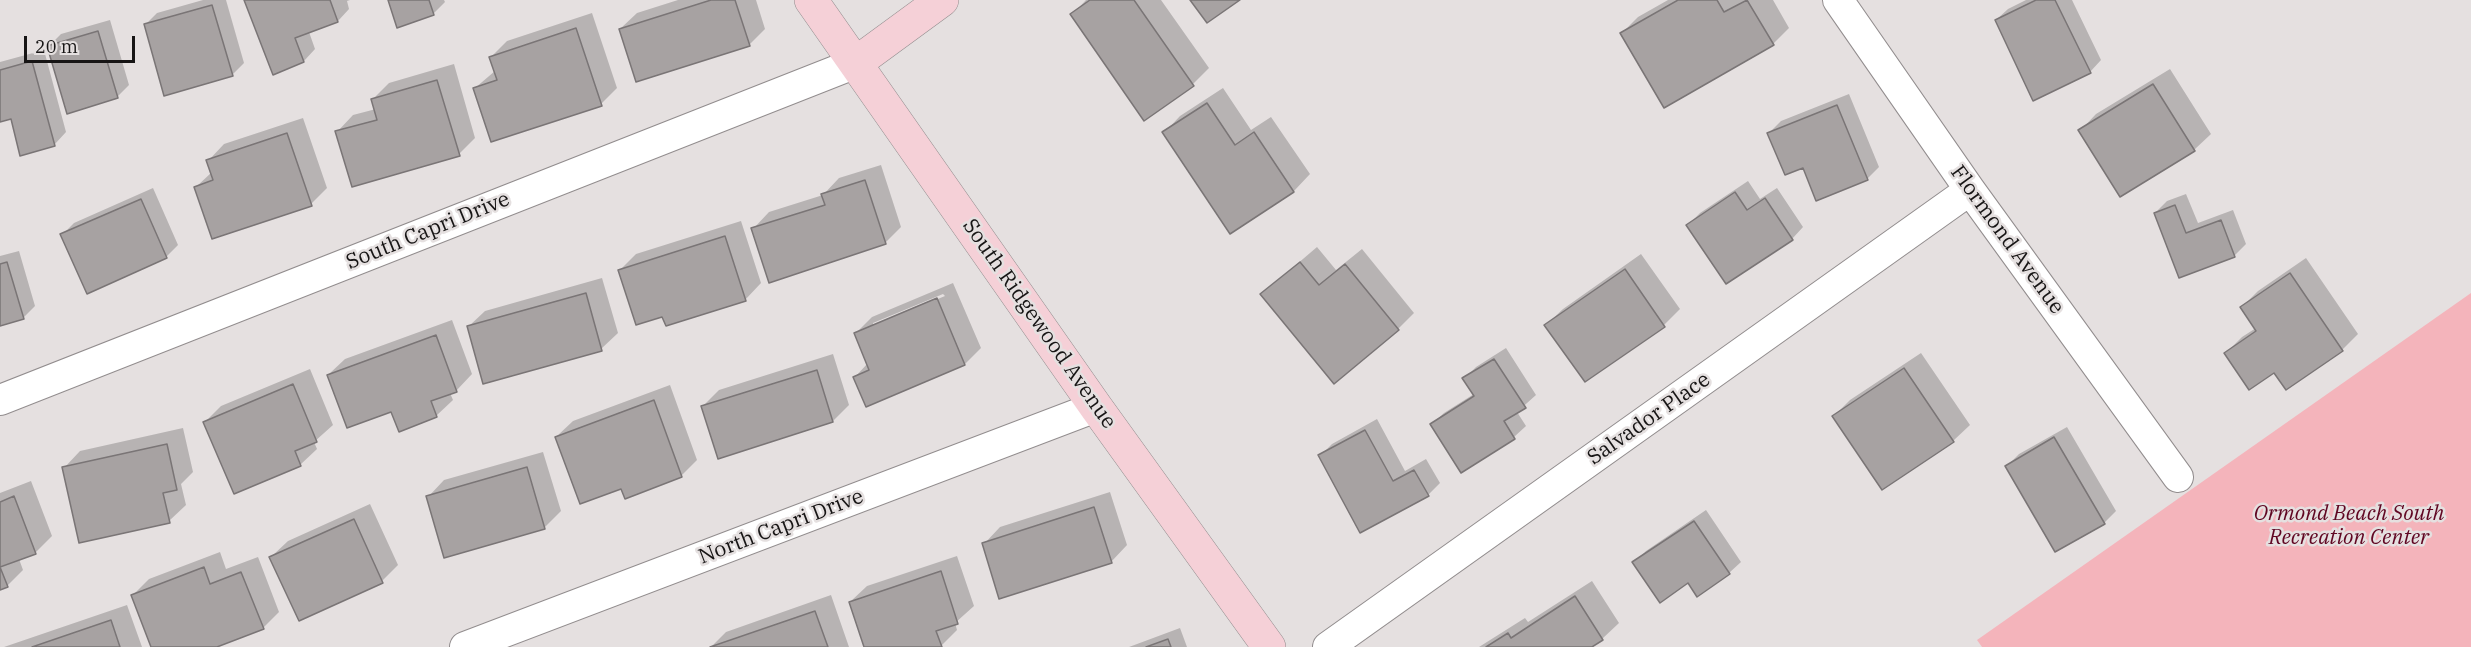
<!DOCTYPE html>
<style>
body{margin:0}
#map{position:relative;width:2471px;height:647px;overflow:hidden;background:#e5e0e0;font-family:"IBM Plex Serif",serif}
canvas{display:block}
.scale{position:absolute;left:24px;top:36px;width:111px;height:27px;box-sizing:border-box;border:3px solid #171515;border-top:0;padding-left:8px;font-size:18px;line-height:21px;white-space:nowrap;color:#171515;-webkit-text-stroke:4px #e5e0e0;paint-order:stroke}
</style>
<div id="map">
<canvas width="2471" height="647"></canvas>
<div class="scale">20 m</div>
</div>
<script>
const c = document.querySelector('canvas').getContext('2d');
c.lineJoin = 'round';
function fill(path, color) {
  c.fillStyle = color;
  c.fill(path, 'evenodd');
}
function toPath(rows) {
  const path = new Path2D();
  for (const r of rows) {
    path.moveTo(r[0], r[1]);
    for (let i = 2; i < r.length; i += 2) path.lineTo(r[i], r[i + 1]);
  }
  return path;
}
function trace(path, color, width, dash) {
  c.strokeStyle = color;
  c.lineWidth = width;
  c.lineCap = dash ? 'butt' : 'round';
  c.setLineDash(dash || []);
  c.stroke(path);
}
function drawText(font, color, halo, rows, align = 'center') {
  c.font = font + ' "IBM Plex Serif",serif';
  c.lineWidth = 5;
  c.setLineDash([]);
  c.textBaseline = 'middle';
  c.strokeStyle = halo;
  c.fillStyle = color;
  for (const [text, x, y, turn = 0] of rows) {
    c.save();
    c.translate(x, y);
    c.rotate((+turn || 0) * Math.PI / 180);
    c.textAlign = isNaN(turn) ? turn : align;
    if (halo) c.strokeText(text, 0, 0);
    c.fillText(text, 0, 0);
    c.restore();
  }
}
fill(toPath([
 [2471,293,2471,647,1982,647,1977,640]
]), '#f4b4bb');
fill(toPath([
 [203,0,226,0,244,63,232,75,145,25,157,13],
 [246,0,350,0,347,1,349,9,338,21,309,32,315,49,304,61],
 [389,0,444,0,445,2,433,14],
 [678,0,756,0,765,29,749,45,620,29,637,13],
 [1086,0,1161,0,1209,68,1193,84,1144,119,1072,15],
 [1668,0,1773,0,1789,28,1773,44,1622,33,1638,17],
 [2026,0,2072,0,2101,60,2090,72,1996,20,2008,9],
 [592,13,617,88,601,104,475,88,495,71,491,57,507,41],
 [110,20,129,85,117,97,49,46,61,34],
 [44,50,66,132,55,144,22,154,12,117,0,120,0,62],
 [454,64,475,138,459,154,337,132,353,115,376,109,373,99,389,83],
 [2170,69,2211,134,2194,150,2121,195,2080,131,2096,114],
 [1223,88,1251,130,1271,117,1310,174,1294,191,1230,232,1164,133,1180,116],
 [1849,94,1879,167,1867,179,1804,166,1769,133,1781,121],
 [303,118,327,188,311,204,196,187,212,172,208,161,224,144],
 [881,165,901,227,885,243,753,229,769,212,823,195,839,178],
 [1748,181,1760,199,1777,188,1803,227,1792,239,1688,225,1700,213],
 [153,188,178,245,166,257,87,292,62,235,74,223],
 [2186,194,2198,223,2233,210,2246,244,2234,256,2180,276,2155,213,2167,201],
 [741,221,761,283,745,300,663,315,620,270,636,254],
 [1317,247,1336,270,1362,249,1414,313,1398,329,1262,294],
 [19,251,35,306,23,318,0,325,0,256],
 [1641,254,1680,309,1664,325,1546,325,1563,309],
 [2306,258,2358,334,2342,350,2275,371,2226,353,2242,337,2256,328,2242,307,2258,291],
 [602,278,618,333,601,349,468,327,485,311],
 [953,283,981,348,965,364,855,377,868,363,856,333,872,317],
 [943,294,945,296,873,326,873,323],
 [452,320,472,374,456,391,450,393,453,400,436,416,392,410,328,375,345,359],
 [1506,348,1536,395,1517,412,1526,426,1514,437,1462,471,1432,424,1444,413,1474,394,1464,379,1476,367],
 [1921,353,1970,425,1953,441,1834,416,1850,400],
 [833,354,849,405,833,421,703,406,719,390],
 [310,369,333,425,314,442,317,449,300,465,205,422,221,406],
 [670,385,697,460,681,476,622,487,556,437,573,421],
 [1377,419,1405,471,1426,459,1440,483,1428,495,1320,456,1332,444],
 [2067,427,2116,511,2104,523,2007,466,2019,454],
 [183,428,193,472,181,484,186,505,169,521,64,468,80,451],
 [543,452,561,511,544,528,428,497,444,480],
 [31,481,52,536,36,552,19,559,23,570,7,586,0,589,0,493],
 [1110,492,1127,545,1111,562,984,544,1000,527],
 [370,504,398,565,382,581,271,557,288,541],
 [1706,510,1741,562,1729,573,1688,581,1634,563,1646,551],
 [220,552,226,569,258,557,279,612,263,628,213,647,153,647,133,595,149,579],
 [957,556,974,606,955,623,957,630,941,646,865,647,850,602,867,586],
 [1592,581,1619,623,1602,639,1590,647,1479,647,1525,618,1528,622],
 [831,595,849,647,711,647,726,632],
 [127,605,142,647,4,647],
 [1180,628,1187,647,1129,647]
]), '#0003');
const building = toPath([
 [244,0,330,0,338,22,295,38,304,62,273,75,244,0],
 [388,0,429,0,434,15,397,28,388,0],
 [711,0,735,0,750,46,636,82,619,29,711,0],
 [1090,0,1134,0,1194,86,1144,121,1070,14,1090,0],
 [1190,0,1240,0,1207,23,1190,0],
 [1678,0,1717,0,1724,12,1747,0,1774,45,1664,108,1620,33,1678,0],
 [2036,0,2055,0,2091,73,2033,101,1995,20,2036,0],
 [212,5,233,76,164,96,144,24,212,5],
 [576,28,602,106,491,142,473,88,497,80,489,57,576,28],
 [98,31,118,98,67,114,47,46,98,31],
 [32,61,55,146,20,156,11,119,0,122,0,70,32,61],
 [437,80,460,156,352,187,335,131,377,120,371,99,437,80],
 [2153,84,2195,151,2120,197,2078,130,2153,84],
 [1207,103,1235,145,1254,132,1294,192,1230,234,1162,132,1207,103],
 [1837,105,1868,180,1816,201,1803,168,1785,175,1767,133,1837,105],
 [287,133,312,206,212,239,194,187,213,180,206,160,287,133],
 [865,180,886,244,769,283,751,228,825,205,821,194,865,180],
 [1735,192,1747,210,1765,198,1793,240,1726,284,1686,225,1735,192],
 [141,199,167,258,87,294,60,234,141,199],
 [2175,205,2186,233,2221,220,2235,257,2179,278,2154,213,2175,205],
 [725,236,746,301,666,326,662,317,636,325,618,270,725,236],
 [7,262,24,319,0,326,0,264,7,262],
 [1300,262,1319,285,1345,264,1399,330,1334,384,1260,294,1300,262],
 [1625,269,1665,327,1585,382,1544,325,1625,269],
 [2290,273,2343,351,2286,390,2274,373,2249,390,2224,353,2256,331,2240,307,2290,273],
 [586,293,602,351,483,384,467,326,586,293],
 [937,298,965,365,866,407,853,377,869,370,854,333,937,298],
 [436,335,457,392,431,401,437,417,399,432,391,412,347,428,327,375,436,335],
 [1494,359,1526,408,1504,421,1515,439,1461,473,1430,424,1474,396,1462,378,1494,359],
 [1904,368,1954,442,1882,490,1832,416,1904,368],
 [817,370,833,422,718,459,701,406,817,370],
 [293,384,317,442,295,451,301,466,234,494,203,422,293,384],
 [654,400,682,477,625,499,621,489,580,504,555,437,654,400],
 [1365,430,1393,481,1414,470,1429,496,1360,533,1318,455,1365,430],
 [2054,437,2105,524,2055,552,2005,466,2054,437],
 [167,444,177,490,163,493,170,523,79,543,62,467,167,444],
 [527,467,545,529,444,558,426,496,527,467],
 [14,496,36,554,0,567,8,587,0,590,0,502,14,496],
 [1094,507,1112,563,999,599,982,543,1094,507],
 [354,519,383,583,299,621,269,557,354,519],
 [1694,521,1730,574,1697,597,1688,583,1660,603,1632,562,1694,521],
 [204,567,210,584,241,572,264,629,217,647,151,647,131,595,204,567],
 [941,571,958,624,936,631,942,647,864,647,849,602,941,571],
 [1575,596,1603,640,1592,647,1486,647,1508,633,1511,638,1575,596],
 [815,611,828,647,710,647,815,611],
 [111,620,120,647,32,647,111,620],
 [1168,639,1171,647,1146,647,1168,639]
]);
fill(building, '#a7a2a2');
trace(building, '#7a7576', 1.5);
const street = toPath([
 [1838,0,1970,190,2178,477],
 [0,400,856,63],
 [465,647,1096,407],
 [1328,647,1970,190]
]);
const secondary = toPath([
 [811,0,1096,407,1269,647],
 [856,63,942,0]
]);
trace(street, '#928d8e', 32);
trace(secondary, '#928d8e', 34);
trace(street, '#fff', 30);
trace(secondary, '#f5d0d7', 33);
drawText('21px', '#171515', '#e5e0e0', [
 ["South Capri Drive",428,231,-22],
 ["Flormond Avenue",2007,240,54],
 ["South Ridgewood Avenue",1039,324,55],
 ["Salvador Place",1649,419,-35],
 ["North Capri Drive",781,527,-21]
]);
drawText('italic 21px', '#600622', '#e5e0e0', [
 ["Ormond Beach South",2349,514],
 ["Recreation Center",2349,538]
]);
</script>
